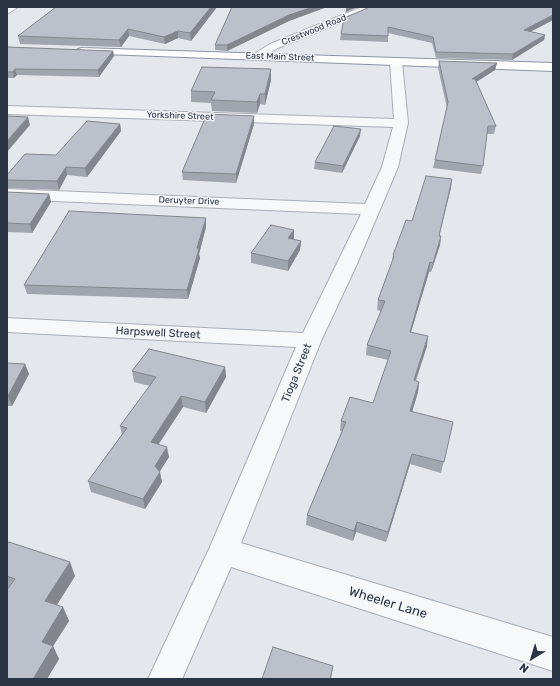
<!DOCTYPE html>
<style>
body{margin:0}
#map{position:relative;width:560px;height:686px;overflow:hidden;background:#e4e7ec;font-family:Rubik,sans-serif}
canvas{display:block}
.frame{position:absolute;inset:0;border:8px solid #2b3445;pointer-events:none}
.north{position:absolute;left:512px;top:638px;width:40px;height:40px;-webkit-text-stroke:3px #f4f6f9;paint-order:stroke;rotate:218deg;font-size:11px;font-weight:700;line-height:16px;text-align:center;color:#2b3445}
.north::after{content:'';display:block;margin:auto;width:14px;height:18px;background:#2b3445;clip-path:polygon(50% 0,100% 100%,50% 72%,0 100%)}
</style>
<div id="map">
<canvas width="560" height="686"></canvas>
<div class="frame"></div>
<div class="north">N</div>
</div>
<script>
const c = document.querySelector('canvas').getContext('2d');
c.lineJoin = 'round';
function toPath(rows) {
  const path = new Path2D();
  for (const r of rows) {
    path.moveTo(r[0], r[1]);
    for (let i = 2; i < r.length; i += 2) path.lineTo(r[i], r[i + 1]);
  }
  return path;
}
function trace(path, color, width, dash) {
  c.strokeStyle = color;
  c.lineWidth = width;
  c.lineCap = dash ? 'butt' : 'round';
  c.setLineDash(dash || []);
  c.stroke(path);
}
function fill(path, color) {
  c.fillStyle = color;
  c.fill(path, 'evenodd');
}
function drawText(font, color, halo, rows, align = 'center') {
  c.font = font + ' Rubik,sans-serif';
  c.lineWidth = 3;
  c.setLineDash([]);
  c.textBaseline = 'middle';
  c.strokeStyle = halo;
  c.fillStyle = color;
  for (const [text, x, y, turn = 0] of rows) {
    c.save();
    c.translate(x, y);
    c.rotate((+turn || 0) * Math.PI / 180);
    c.textAlign = isNaN(turn) ? turn : align;
    if (halo) c.strokeText(text, 0, 0);
    c.fillText(text, 0, 0);
    c.restore();
  }
}
const minor = toPath([
 [7,7,18,7,7,14,7,7],
 [362,7,376,7,374,9,278,48,261,58,257,59,253,58,251,56,270,44,362,7],
 [396,58,400,60,402,62,408,123,398,167,357,264,321,341,241,543,553,637,553,671,231,567,182,679,148,679,209,549,296,347,7,332,7,318,303,333,361,214,7,199,7,189,365,204,382,167,393,127,7,114,7,106,394,119,390,62,392,60,396,58]
]);
const trunk = toPath([
 [82,48,553,63,553,71,78,53,76,51,78,49,82,48]
]);
trace(minor, '#a9aeb7', 2);
trace(trunk, '#8b94a3', 2);
fill(minor, '#f7f8fa');
fill(trunk, '#fff');
fill(toPath([
 [54,7,217,7,191,41,178,38,165,44,129,36,121,47,20,44,18,36,56,7],
 [232,7,327,7,289,21,227,51,215,50,215,45],
 [370,7,553,7,553,20,530,32,545,35,544,40,512,60,436,58,432,43,388,33,388,42,340,40,341,34],
 [7,47,113,51,114,56,99,77,17,75,14,78,7,78],
 [439,61,497,63,495,70,476,82,496,126,494,134,487,134,483,166,481,174,433,168,447,108,438,68],
 [271,80,265,105,260,104,257,113,212,111,211,103,191,102,191,91],
 [254,116,254,124,236,183,183,180,182,172],
 [120,124,121,131,87,177,67,175,59,190,7,188,7,175,56,155],
 [360,136,342,173,314,169,315,162],
 [452,179,439,236,441,236,440,245,431,272,429,272,411,332,427,346,416,381,419,382,418,392,412,412,453,422,441,473,410,464,386,542,356,532,353,541,306,525,307,515,342,431,340,431,341,421,373,403,388,360,366,355,367,345,381,311,377,310,378,300,392,261,393,255,412,221],
 [7,192,49,194,51,202,32,233,7,232],
 [206,227,199,254,200,258,188,299,27,294,24,285],
 [294,230,294,239,301,241,300,250,288,271,251,263,251,253],
 [7,363,25,364,29,374,12,406,7,406],
 [225,367,226,377,206,413,183,407,159,444,169,457,159,471,162,482,145,509,91,492,88,481,122,434,120,426,150,386,134,382,132,371],
 [7,544,75,576,57,605,63,607,69,621,53,646,59,659,47,679,7,679,9,588,7,587]
]), '#a1a5ae');
fill(toPath([
 [211,7,217,7,191,41,190,33],
 [313,7,327,7,289,21,227,51,227,45,289,15],
 [346,7,358,7,346,12],
 [553,15,553,20,522,36,524,30],
 [128,29,129,36,121,47,119,40],
 [178,31,178,38,165,44,164,37],
 [545,35,544,40,512,60,513,54],
 [113,51,114,56,99,77,98,70],
 [497,63,495,70,470,86,472,79],
 [15,69,17,75,14,78,13,72],
 [271,69,271,80,265,105,265,94],
 [260,94,260,104,257,113,257,102],
 [254,116,254,124,236,183,236,174],
 [28,117,30,125,7,152,7,141],
 [120,124,121,131,87,177,85,168],
 [361,129,360,136,342,173,343,166],
 [66,167,67,175,59,190,57,181],
 [452,179,451,188,437,245,439,236],
 [49,194,51,202,32,233,30,224],
 [206,218,206,227,199,254,200,258,188,299,187,290,197,248],
 [294,230,294,239,288,248,288,238],
 [441,236,440,245,431,272,433,263],
 [301,241,300,250,288,271,288,261],
 [430,262,429,272,408,342,410,332],
 [428,336,427,346,412,390,414,380],
 [25,364,29,374,12,406,8,396],
 [225,367,226,377,206,413,205,402],
 [419,382,418,392,409,422,410,411],
 [181,396,183,407,153,452,151,442],
 [167,447,169,457,157,476,155,466],
 [412,454,410,464,386,542,388,532],
 [160,472,162,482,145,509,143,499],
 [357,522,356,532,353,541,354,531],
 [70,562,75,576,51,614,45,601],
 [63,607,69,621,53,646,59,659,47,679,33,679,42,642],
 [333,666,331,679,330,679]
]), '#83868d');
const building = toPath([
 [56,7,211,7,190,33,178,31,164,37,128,29,119,40,18,36,56,7],
 [232,7,313,7,289,15,227,45,215,45,232,7],
 [370,7,553,7,553,15,524,30,545,35,513,54,436,52,433,37,388,27,388,36,341,34,344,18,370,7],
 [7,47,113,51,98,70,15,69,13,72,7,72,7,47],
 [439,61,497,63,472,79,475,79,496,126,488,126,483,166,435,160,448,102,439,61],
 [202,67,271,69,265,94,260,94,257,102,211,100,215,92,191,91,202,67],
 [207,114,254,116,236,174,182,172,207,114],
 [7,116,28,117,7,141,7,116],
 [87,121,120,124,85,168,66,167,57,181,7,180,7,175,25,154,56,155,87,121],
 [334,126,361,129,343,166,315,162,334,126],
 [426,176,452,179,439,236,441,236,433,263,430,262,410,332,428,336,414,380,419,382,410,411,453,422,444,462,412,454,388,532,357,522,354,531,307,515,346,422,341,421,350,397,373,403,391,351,367,345,385,301,378,300,394,256,393,255,406,220,412,221,426,176],
 [7,192,49,194,30,224,7,223,7,192],
 [69,211,206,218,197,248,199,249,187,290,24,285,69,211],
 [271,225,294,230,288,238,301,241,288,261,251,253,271,225],
 [149,349,225,367,205,402,181,396,151,442,167,447,155,466,160,472,143,499,88,481,127,428,120,426,156,377,132,371,149,349],
 [7,363,25,364,8,396,7,396,7,363],
 [9,542,70,562,45,601,63,607,42,642,53,646,33,679,7,679,7,590,15,579,7,576,7,544,9,542],
 [273,647,333,666,330,679,262,679,273,647]
]);
fill(building, '#bbc0ca');
trace(building, '#83868d', 1);
drawText('9px', '#2b3445', '#f4f6f9', [
 ["Crestwood Road",314,30,-22],
 ["East Main Street",280,57,2],
 ["Yorkshire Street",180,116,2],
 ["Deruyter Drive",189,201,2]
]);
drawText('11px', '#2b3445', '#f4f6f9', [
 ["Harpswell Street",158,333,3],
 ["Tioga Street",297,373,-68]
]);
drawText('13px', '#2b3445', '#f4f6f9', [
 ["Wheeler Lane",388,603,17]
]);
</script>
